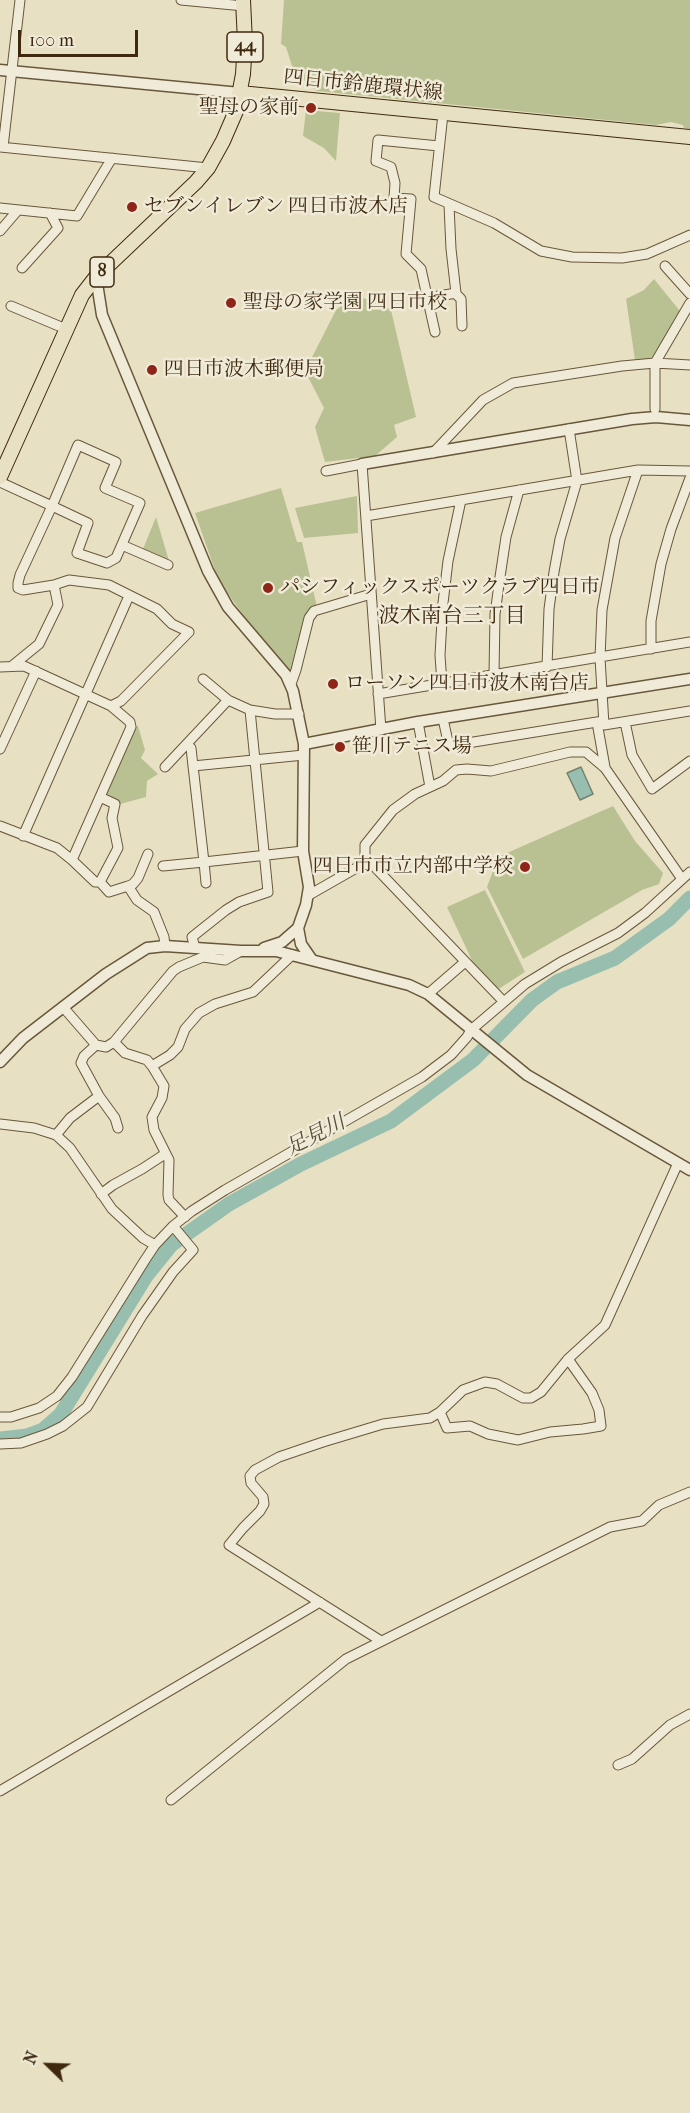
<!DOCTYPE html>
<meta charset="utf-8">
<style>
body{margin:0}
#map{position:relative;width:690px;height:2113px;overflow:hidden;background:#e8e0c3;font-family:"IM FELL French Canon",serif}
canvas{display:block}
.north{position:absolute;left:18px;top:2035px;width:60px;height:60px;-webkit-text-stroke:4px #f0ebd8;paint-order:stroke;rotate:293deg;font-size:16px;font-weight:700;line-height:24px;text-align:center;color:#3f290e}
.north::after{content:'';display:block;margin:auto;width:21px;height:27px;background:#3f290e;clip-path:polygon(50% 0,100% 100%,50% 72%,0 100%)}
.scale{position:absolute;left:18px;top:30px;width:120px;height:27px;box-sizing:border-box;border:3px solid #3f290e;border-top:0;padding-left:8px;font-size:18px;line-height:21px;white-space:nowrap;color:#3f290e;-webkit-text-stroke:4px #f0ebd8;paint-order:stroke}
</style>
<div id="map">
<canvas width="690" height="2113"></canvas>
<div class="north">N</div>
<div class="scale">100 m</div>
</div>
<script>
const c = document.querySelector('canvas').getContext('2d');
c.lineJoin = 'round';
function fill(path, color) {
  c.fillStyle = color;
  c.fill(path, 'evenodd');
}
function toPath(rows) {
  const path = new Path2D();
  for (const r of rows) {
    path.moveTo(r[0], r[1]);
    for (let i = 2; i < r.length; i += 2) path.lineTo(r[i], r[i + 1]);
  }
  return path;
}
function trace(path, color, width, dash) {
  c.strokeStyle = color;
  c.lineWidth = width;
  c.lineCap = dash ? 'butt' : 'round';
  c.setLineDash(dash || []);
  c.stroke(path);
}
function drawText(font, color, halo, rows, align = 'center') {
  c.font = font + ' "IM FELL French Canon","Noto Serif JP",serif';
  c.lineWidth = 5;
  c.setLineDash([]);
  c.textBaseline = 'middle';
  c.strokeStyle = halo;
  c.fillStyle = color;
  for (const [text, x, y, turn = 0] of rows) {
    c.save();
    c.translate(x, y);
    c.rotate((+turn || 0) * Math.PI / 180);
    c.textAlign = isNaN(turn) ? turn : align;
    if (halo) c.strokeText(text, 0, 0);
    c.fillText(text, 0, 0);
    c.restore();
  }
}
fill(toPath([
 [284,0,690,0,690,129,684,128,683,125,671,122,656,125,317,91,299,77,293,69,286,47,281,44],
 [306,110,340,113,336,161,324,148,303,136],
 [654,279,680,311,654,357,651,360,635,360,626,299,644,290],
 [356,296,373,301,391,310,416,417,394,425,397,437,375,456,325,462,315,427,324,408,305,371,336,310],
 [281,488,297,542,302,542,317,607,291,673,245,618,218,579,195,513],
 [357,496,358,533,304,538,295,508],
 [156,517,169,561,143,549],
 [138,726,145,750,141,758,158,774,147,781,146,797,120,804,107,797,107,793,135,727],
 [613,806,635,841,663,873,659,884,642,890,523,959,487,887,498,857],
 [485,890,525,972,497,990,475,967,447,907]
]), '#b9c192');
const water = toPath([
 [581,767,593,794,580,800,567,773,581,767]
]);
fill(water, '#98beaf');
trace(water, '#74826f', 1.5);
trace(toPath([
 [0,1439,27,1436,43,1430,61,1414,146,1276,171,1245,229,1204,301,1164,391,1121,473,1060,532,1000,557,982,615,958,669,919,690,898]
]), '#98beaf', 15);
const minor = toPath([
 [181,0,244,6],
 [443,114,434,197,494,223,541,251,572,257,622,258,647,254,690,235],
 [0,147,208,168],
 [3,147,20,0],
 [0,208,77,216,112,158],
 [0,231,18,210],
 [665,266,690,294],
 [22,268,58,228,50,213],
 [455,293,461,299,462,326],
 [427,298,456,293,451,249,449,205],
 [11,306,66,329],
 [435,332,421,269,406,254,411,199,394,198,395,183,391,167,376,161,378,140,439,146],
 [655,409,655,363,690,303],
 [433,453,483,400,513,383,622,366,655,363,690,365],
 [638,470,615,538,602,610,600,658,604,725,690,711],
 [326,471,362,464,381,730],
 [0,482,52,506,88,523,77,553,107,563,116,558,140,503,105,488,116,462,78,445,52,506,20,575,18,583,18,588,23,590,54,585,69,580,109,585,157,609,172,624,189,632,121,701,111,706],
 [366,516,638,470,690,471],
 [122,545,168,565],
 [651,649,651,621,661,564,671,529,690,478],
 [12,666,39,644,58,605,54,585],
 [0,667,24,666,111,706,130,722,131,727,72,860],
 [547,667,549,609,554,572,560,539,577,481,569,429],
 [494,675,495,614,500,577,506,537,519,490],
 [203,679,228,700,250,710,275,714,299,714],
 [291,684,296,670,309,618,314,611,371,594],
 [442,684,440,655,443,603,448,561,461,500],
 [378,694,690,642],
 [443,719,449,746,603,721],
 [418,722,430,787],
 [625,722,632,755,652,789,690,761],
 [598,728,605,767],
 [191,748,193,766],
 [0,749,36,671],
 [165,767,228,700],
 [0,826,57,848,72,860,95,882,100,882,118,848,112,818,115,804,100,797],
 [23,836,129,596],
 [303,851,204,862,193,766,304,755],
 [365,860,368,860,504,1002],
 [163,866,204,862,206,883],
 [100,882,109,892,128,886,137,900,154,912,164,937,165,946],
 [128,886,133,884,138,878,148,854],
 [309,895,358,867,365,860,365,845,393,810,415,794,443,781,456,770,467,769,491,771,570,752,586,752,605,768,682,879],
 [195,948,192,937,226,910,239,902,268,892,250,710],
 [428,994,465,962],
 [63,1007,96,1045,106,1047,114,1042,173,971,179,967,203,957,225,960,241,951],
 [114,1042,125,1053,147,1060,152,1066],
 [96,1045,84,1056,81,1063,99,1096,115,1118,118,1128],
 [0,1124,34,1128,56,1135,70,1148,112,1209,143,1238,155,1245],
 [56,1135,70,1118,99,1096],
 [101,1194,113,1185,142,1169,165,1154],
 [185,1217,169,1200,168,1195,169,1160,154,1130,152,1117,162,1098,164,1086,152,1066,170,1055,178,1047,185,1029,199,1013,215,1004,253,992,292,955],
 [440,1412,447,1428,470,1426,488,1434,518,1440,550,1432,583,1429,601,1426,599,1410,592,1393,568,1359],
 [0,1417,11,1417,39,1408,57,1396,72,1377,145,1260,155,1245,173,1226,192,1211,225,1190,422,1077,451,1055,467,1037,471,1030,525,984,561,962,618,933,645,913,690,872],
 [0,1444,21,1443,47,1434,63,1426,87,1407,142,1316,173,1272,193,1250,173,1226],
 [381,1641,229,1545,243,1528,260,1511,264,1504,263,1497,251,1483,250,1476,255,1470,279,1457,323,1442,383,1424,430,1418,440,1412,463,1390,485,1382,497,1384,523,1398,531,1398,541,1392,568,1359,605,1325,678,1163],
 [618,1765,632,1759,670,1725,690,1714],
 [0,1791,320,1602],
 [171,1800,346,1659,610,1527,642,1521,659,1505,690,1492]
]);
const tertiary = toPath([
 [0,70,240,93],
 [96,277,102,315,208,571,228,607,286,675,293,691,304,744,303,851,309,887,306,905,298,928,301,944,312,960],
 [362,464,632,419,656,417,690,420],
 [304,744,418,722,690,679],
 [264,948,282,942,298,928],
 [0,1062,23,1038,106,974,147,948,165,946,241,951,276,951,409,985,428,994,527,1075,690,1170]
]);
const primary = toPath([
 [240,93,690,137],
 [0,477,82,295,96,277,196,182,208,168,223,141,236,111,243,74,245,42,243,0]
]);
trace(minor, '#69573b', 11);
trace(tertiary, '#69573b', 13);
trace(primary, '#3f290e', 16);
trace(minor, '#f0ebd8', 9);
trace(tertiary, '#f0ebd8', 10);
trace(primary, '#e8e0c3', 14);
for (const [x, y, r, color] of [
 [311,108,6,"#8f2418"],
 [132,207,6,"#8f2418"],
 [231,303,6,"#8f2418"],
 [152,370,6,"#8f2418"],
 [268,588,6,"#8f2418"],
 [333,684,6,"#8f2418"],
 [340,747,6,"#8f2418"],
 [525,867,6,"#8f2418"]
]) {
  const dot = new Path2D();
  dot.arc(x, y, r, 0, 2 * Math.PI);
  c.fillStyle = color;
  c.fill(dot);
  trace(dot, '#f0ebd8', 2);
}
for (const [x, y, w] of [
 [245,47,36],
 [102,272,24]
]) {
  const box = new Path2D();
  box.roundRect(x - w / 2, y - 15, w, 30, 4.5);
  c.fillStyle = '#f0ebd8';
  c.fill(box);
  trace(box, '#3f290e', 1.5);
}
drawText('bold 18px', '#3f290e', null, [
 ["44",245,47],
 ["8",102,272]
]);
drawText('20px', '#3f290e', '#f0ebd8', [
 ["四日市鈴鹿環状線",363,86,6]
]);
drawText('20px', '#3f290e', '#f0ebd8', [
 ["聖母の家前",299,108,"right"],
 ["セブンイレブン 四日市波木店",144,207],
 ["聖母の家学園 四日市校",243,303],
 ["四日市波木郵便局",164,370],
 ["パシフィックスポーツクラブ四日市",280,588],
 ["ローソン 四日市波木南台店",345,684],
 ["笹川テニス場",352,747],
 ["四日市市立内部中学校",513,867,"right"]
], 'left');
drawText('21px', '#3f290e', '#f0ebd8', [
 ["波木南台三丁目",452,617]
]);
drawText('italic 21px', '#554e36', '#f0ebd8', [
 ["足見川",316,1136,-27]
]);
</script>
